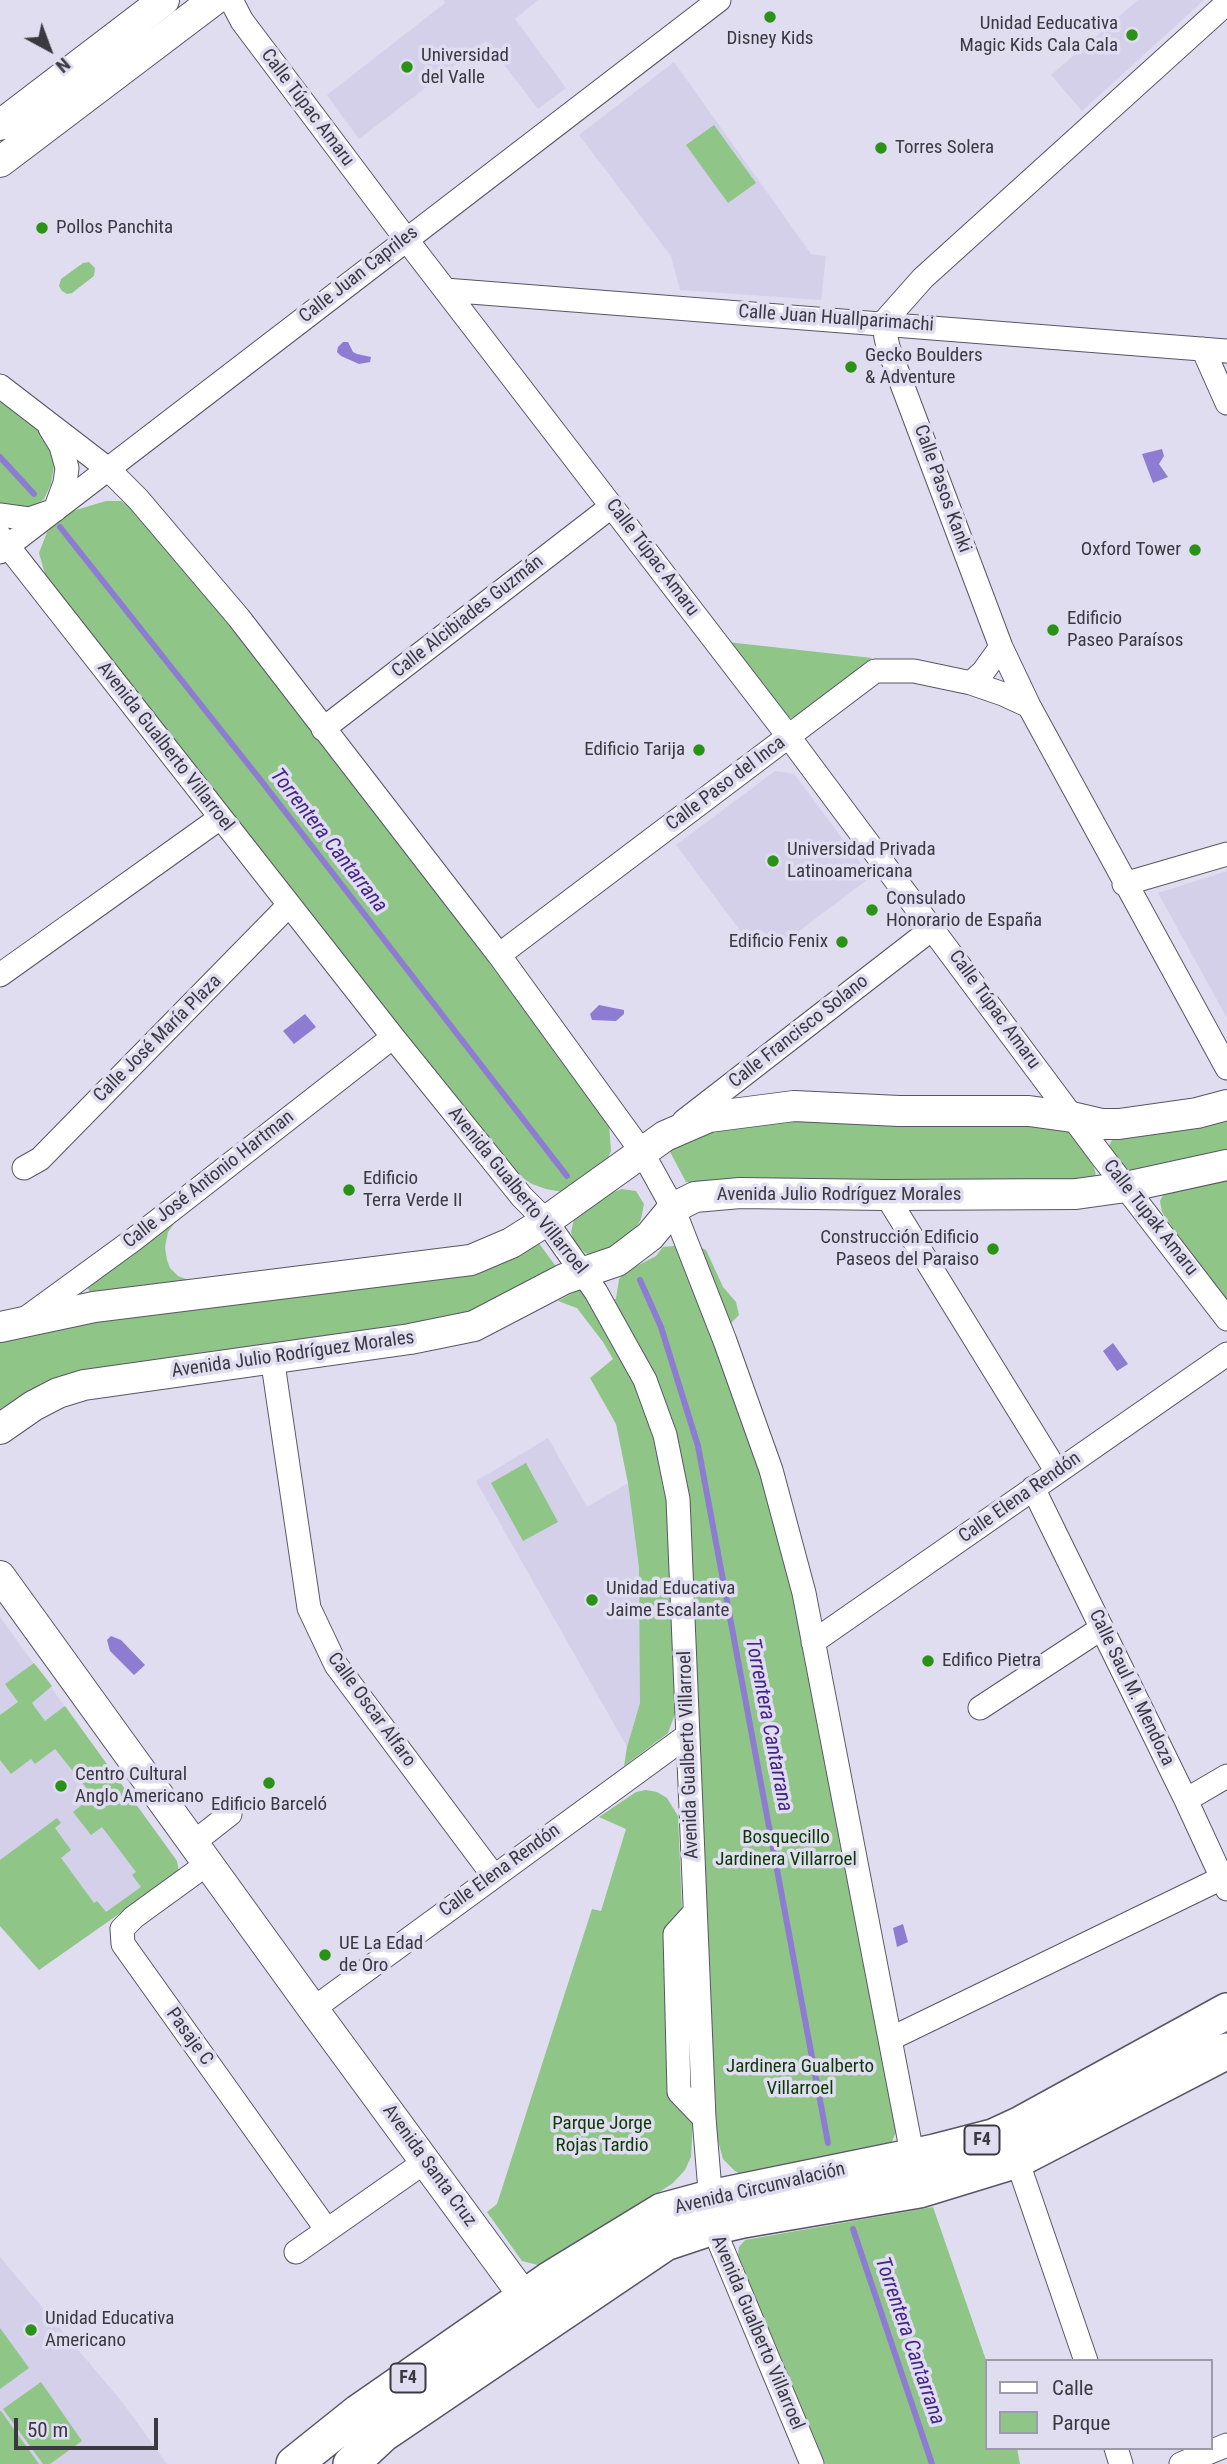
<!DOCTYPE html>
<meta charset="utf-8">
<style>
body{margin:0}
#map{position:relative;width:1227px;height:2464px;overflow:hidden;background:#dfddef;font-family:"Roboto Condensed",sans-serif}
canvas{display:block}
.legend{position:absolute;left:985px;top:2359px;width:228px;height:91px;box-sizing:border-box;background:#dfddef;border:2px solid #9d9ba9;margin:0;padding:9px 12px;list-style:none;font-size:21px;color:#3a3941}
.legend li{display:flex;align-items:center;gap:14px;height:35px}
.legend b{width:35px;border:2px solid #9d9ba9}
.north{position:absolute;left:14px;top:14px;width:70px;height:70px;-webkit-text-stroke:5px #dfddef;paint-order:stroke;rotate:139deg;font-size:19px;font-weight:700;line-height:28px;text-align:center;color:#3a3941}
.north::after{content:'';display:block;margin:auto;width:24px;height:32px;background:#3a3941;clip-path:polygon(50% 0,100% 100%,50% 72%,0 100%)}
.scale{position:absolute;left:14px;top:2418px;width:144px;height:32px;box-sizing:border-box;border:4px solid #3a3941;border-top:0;padding-left:9px;font-size:21px;line-height:24px;white-space:nowrap;color:#3a3941;-webkit-text-stroke:5px #dfddef;paint-order:stroke}
</style>
<div id="map">
<canvas width="1227" height="2464"></canvas>
<ul class="legend">
<li><b style="height:9px;background:#fff"></b>Calle</li>
<li><b style="height:19px;background:#8fc586"></b>Parque</li>
</ul>
<div class="north">N</div>
<div class="scale">50 m</div>
</div>
<script>
const c = document.querySelector('canvas').getContext('2d');
c.lineJoin = 'round';
function fill(path, color) {
  c.fillStyle = color;
  c.fill(path, 'evenodd');
}
function toPath(rows) {
  const path = new Path2D();
  for (const r of rows) {
    path.moveTo(r[0], r[1]);
    for (let i = 2; i < r.length; i += 2) path.lineTo(r[i], r[i + 1]);
  }
  return path;
}
function trace(path, color, width, dash) {
  c.strokeStyle = color;
  c.lineWidth = width;
  c.lineCap = dash ? 'butt' : 'round';
  c.setLineDash(dash || []);
  c.stroke(path);
}
function drawText(font, color, halo, rows, align = 'center') {
  c.font = font + ' "Roboto Condensed",sans-serif';
  c.lineWidth = 7;
  c.setLineDash([]);
  c.textBaseline = 'middle';
  c.strokeStyle = halo;
  c.fillStyle = color;
  for (const [text, x, y, turn = 0] of rows) {
    c.save();
    c.translate(x, y);
    c.rotate((+turn || 0) * Math.PI / 180);
    c.textAlign = isNaN(turn) ? turn : align;
    if (halo) c.strokeText(text, 0, 0);
    c.fillText(text, 0, 0);
    c.restore();
  }
}
fill(toPath([
 [444,0,538,0,515,19,566,88,538,109,486,41,359,139,327,95,445,3],
 [1138,0,1204,0,1082,111,1051,75],
 [674,62,811,254,826,256,821,300,680,290,671,256,579,135],
 [775,771,794,774,871,877,779,946,773,939,770,941,763,931,748,941,676,845],
 [1227,871,1227,1018,1158,893],
 [548,1438,587,1507,628,1483,639,1568,640,1633,640,1703,627,1747,476,1481],
 [0,1617,177,1861,39,1970,0,1926],
 [0,2257,123,2403,167,2464,0,2464]
]), '#d4d0ea');
fill(toPath([
 [714,125,756,183,728,203,686,145],
 [89,262,95,268,94,276,72,293,67,294,62,291,59,286,61,279,83,263],
 [0,399,38,429,47,441,52,452,54,466,51,484,44,499,34,507,19,510,0,505],
 [106,501,121,501,127,505,224,616,482,953,609,1124,611,1151,605,1165,563,1192,546,1189,532,1184,512,1171,47,581,39,553,47,532,59,519,76,510],
 [727,642,872,658,798,716,791,718,783,714],
 [1227,1114,1227,1154,1133,1173,1124,1168,1109,1146,1112,1140,1120,1136],
 [757,1119,1038,1124,1072,1132,1094,1167,1096,1176,1088,1183,686,1182,669,1150,684,1136],
 [1227,1173,1227,1300,1172,1227,1162,1212,1160,1201,1165,1191],
 [622,1189,636,1191,644,1204,641,1219,632,1235,625,1244,594,1255,585,1253,573,1240,571,1232,574,1219,608,1194],
 [178,1218,168,1232,165,1247,167,1260,170,1268,178,1276,197,1283,90,1294,88,1288,93,1282],
 [538,1242,560,1272,488,1308,0,1413,0,1337],
 [693,1244,706,1250,723,1287,736,1302,739,1315,732,1322,721,1342,796,1586,792,1593,898,2127,891,2144,744,2176,735,2171,723,2159,717,2137,688,1517,633,1374,651,1427,667,1506,677,1708,668,1733,624,1766,627,1747,640,1703,639,1568,628,1483,616,1424,590,1378,613,1359,603,1342,577,1308,558,1301,580,1289,589,1304,616,1299,619,1279,627,1271,656,1256,663,1247],
 [526,1463,558,1522,523,1541,491,1483],
 [34,1663,52,1686,32,1703,45,1721,65,1706,177,1861,179,1872,39,1970,0,1926,0,1860,57,1818,61,1823,55,1828,71,1850,61,1858,94,1903,97,1901,106,1912,141,1887,132,1875,136,1872,102,1827,91,1835,73,1812,93,1796,55,1749,35,1764,31,1759,11,1774,0,1760,0,1715,18,1702,5,1684],
 [646,1790,657,1792,667,1798,678,1816,682,1909,669,1929,693,2119,691,2157,685,2170,673,2183,554,2261,542,2266,522,2261,487,2212,497,2204,592,1909,601,1911,626,1829,599,1817,636,1792],
 [933,2207,987,2363,987,2448,1017,2448,1020,2464,825,2464,738,2255,739,2247,745,2240],
 [0,2328,29,2368,0,2389],
 [41,2382,82,2441,50,2464,43,2464,3,2409],
 [0,2411,1,2411,39,2464,0,2464]
]), '#8fc586');
fill(toPath([
 [343,342,348,342,353,352,357,354,371,357,370,362,359,364,341,356,337,352,338,347],
 [1162,449,1164,456,1159,464,1168,477,1153,483,1142,454],
 [599,1005,624,1010,624,1014,616,1021,592,1020,590,1014],
 [305,1014,316,1027,294,1044,283,1031],
 [1113,1343,1128,1364,1117,1371,1103,1351],
 [111,1636,121,1640,145,1665,134,1675,110,1651,107,1640],
 [903,1924,908,1942,897,1947,893,1928]
]), '#8e7cd3');
trace(toPath([
 [0,457,34,494],
 [60,527,259,778,567,1176],
 [640,1280,661,1327,698,1446,828,2143],
 [853,2229,932,2464]
]), '#8e7cd3', 6);
const minor = toPath([
 [231,0,242,21,406,239,789,737,1100,1154,1227,1319],
 [1227,3,923,278,883,323,888,347,1001,647,1029,706,1227,1068],
 [445,290,1227,351],
 [1203,349,1227,403],
 [0,386,108,469,138,499,239,618,499,955,642,1152,673,1208,725,1341,771,1470,804,1593,915,2169],
 [0,515,29,519,55,510,65,483,67,468,61,446,50,428],
 [0,536,393,1037,522,1197,546,1221,596,1292,645,1380,665,1435,678,1499,704,2118,713,2227,812,2464],
 [0,552,719,0],
 [971,683,983,672,1001,647],
 [323,729,612,506],
 [1124,884,1227,854],
 [499,955,875,671,914,671,971,683,1003,694,1029,706],
 [0,975,220,818],
 [684,1121,933,928],
 [24,1168,40,1159,289,905],
 [886,1195,1057,1472],
 [26,1318,133,1240,393,1037],
 [272,1357,309,1608,336,1665,493,1875],
 [1033,1488,1186,1800,1227,1889],
 [813,1642,1227,1354],
 [980,1708,1102,1628],
 [1186,1800,1227,1776],
 [193,1843,230,1814],
 [207,1864,134,1917,122,1929,123,1944,327,2230],
 [695,1912,675,1934,679,2092,704,2118],
 [313,2009,688,1735],
 [890,2039,1222,1878],
 [1017,2160,1086,2361],
 [296,2252,426,2161],
 [1116,2448,1121,2464],
 [1181,2464,1227,2445]
]);
const major = toPath([
 [0,125,164,0],
 [0,162,214,0],
 [0,1327,94,1307,471,1260,511,1243,546,1221,665,1136,709,1117,794,1106,899,1111,1029,1111,1072,1117,1102,1124,1119,1124,1197,1113,1227,1105],
 [0,1429,33,1406,58,1393,84,1385,410,1339,474,1326,564,1279,617,1261,650,1236,673,1208,695,1197,740,1193,886,1195,1076,1194,1126,1187,1227,1165],
 [0,1576,313,2009,537,2314]
]);
const highway = toPath([
 [294,2464,359,2412,549,2280,662,2211,710,2198,935,2152,993,2137,1021,2124,1227,2011],
 [351,2464,383,2434,665,2243,713,2227,743,2220,919,2190,1017,2160,1227,2051]
]);
trace(minor, '#585665', 25);
trace(major, '#585665', 32);
trace(highway, '#585665', 38);
trace(minor, '#fff', 23);
trace(major, '#fff', 30);
trace(highway, '#fff', 35);
for (const [x, y, r, color] of [
 [770,17,7,"#2a9216"],
 [1132,35,7,"#2a9216"],
 [407,67,7,"#2a9216"],
 [881,148,7,"#2a9216"],
 [42,228,7,"#2a9216"],
 [851,367,7,"#2a9216"],
 [1195,550,7,"#2a9216"],
 [1053,630,7,"#2a9216"],
 [699,750,7,"#2a9216"],
 [773,861,7,"#2a9216"],
 [872,910,7,"#2a9216"],
 [842,942,7,"#2a9216"],
 [349,1190,7,"#2a9216"],
 [993,1249,7,"#2a9216"],
 [592,1600,7,"#2a9216"],
 [928,1661,7,"#2a9216"],
 [269,1783,7,"#2a9216"],
 [61,1786,7,"#2a9216"],
 [325,1955,7,"#2a9216"],
 [31,2330,7,"#2a9216"]
]) {
  const dot = new Path2D();
  dot.arc(x, y, r, 0, 2 * Math.PI);
  c.fillStyle = color;
  c.fill(dot);
  trace(dot, '#dfddef', 2.5);
}
for (const [x, y, w] of [
 [982,2140,35],
 [408,2378,35]
]) {
  const box = new Path2D();
  box.roundRect(x - w / 2, y - 14.5, w, 29, 5);
  c.fillStyle = '#dfddef';
  c.fill(box);
  trace(box, '#3a3941', 2);
}
drawText('bold 18px', '#3a3941', null, [
 ["F4",982,2140],
 ["F4",408,2378]
]);
drawText('19px', '#3a3941', '#dfddef', [
 ["Unidad Eeducativa",1118,24,"right"],
 ["Magic Kids Cala Cala",1118,46,"right"],
 ["Disney Kids",770,39,"center"],
 ["Universidad",421,56],
 ["del Valle",421,78],
 ["Torres Solera",895,148],
 ["Pollos Panchita",56,228],
 ["Gecko Boulders",865,356],
 ["& Adventure",865,378],
 ["Oxford Tower",1181,550,"right"],
 ["Edificio",1067,619],
 ["Paseo Paraísos",1067,641],
 ["Edificio Tarija",685,750,"right"],
 ["Universidad Privada",787,850],
 ["Latinoamericana",787,872],
 ["Consulado",886,899],
 ["Honorario de España",886,921],
 ["Edificio Fenix",828,942,"right"],
 ["Edificio",363,1179],
 ["Terra Verde II",363,1201],
 ["Construcción Edificio",979,1238,"right"],
 ["Paseos del Paraiso",979,1260,"right"],
 ["Unidad Educativa",606,1589],
 ["Jaime Escalante",606,1611],
 ["Edifico Pietra",942,1661],
 ["Centro Cultural",75,1775],
 ["Anglo Americano",75,1797],
 ["Edificio Barceló",269,1805,"center"],
 ["UE La Edad",339,1944],
 ["de Oro",339,1966],
 ["Unidad Educativa",45,2319],
 ["Americano",45,2341]
], 'left');
drawText('19px', '#3a3941', '#dfddef', [
 ["Calle Túpac Amaru",307,108,53],
 ["Calle Juan Capriles",359,275,-38],
 ["Calle Juan Huallparimachi",836,319,4],
 ["Calle Pasos Kanki",942,489,70],
 ["Calle Túpac Amaru",652,558,53],
 ["Calle Alcibiades Guzmán",468,617,-38],
 ["Avenida Gualberto Villarroel",165,747,52],
 ["Calle Paso del Inca",726,784,-37],
 ["Calle Túpac Amaru",994,1010,54],
 ["Calle Francisco Solano",799,1032,-38],
 ["Calle José María Plaza",158,1039,-45],
 ["Calle José Antonio Hartman",209,1180,-38],
 ["Avenida Gualberto Villarroel",517,1191,51],
 ["Avenida Julio Rodríguez Morales",839,1195],
 ["Calle Tupak Amaru",1150,1218,52],
 ["Avenida Julio Rodríguez Morales",293,1355,-8],
 ["Calle Elena Rendón",1020,1498,-35],
 ["Calle Saul M. Mendoza",1131,1688,64],
 ["Calle Oscar Alfaro",371,1710,54],
 ["Avenida Gualberto Villarroel",689,1755,-92],
 ["Calle Elena Rendón",500,1871,-36],
 ["Pasaje C",189,2037,54],
 ["Avenida Santa Cruz",429,2166,54],
 ["Avenida Circunvalación",760,2189,-13],
 ["Avenida Gualberto Villarroel",757,2333,67]
]);
drawText('19px', '#0a3903', '#dfddef', [
 ["Bosquecillo",786,1838],
 ["Jardinera Villarroel",786,1860],
 ["Jardinera Gualberto",800,2067],
 ["Villarroel",800,2089],
 ["Parque Jorge",602,2124],
 ["Rojas Tardio",602,2146]
]);
drawText('italic 21px', '#45248a', '#dfddef', [
 ["Torrentera Cantarrana",328,841,52],
 ["Torrentera Cantarrana",768,1725,79],
 ["Torrentera Cantarrana",909,2341,71]
]);
</script>
